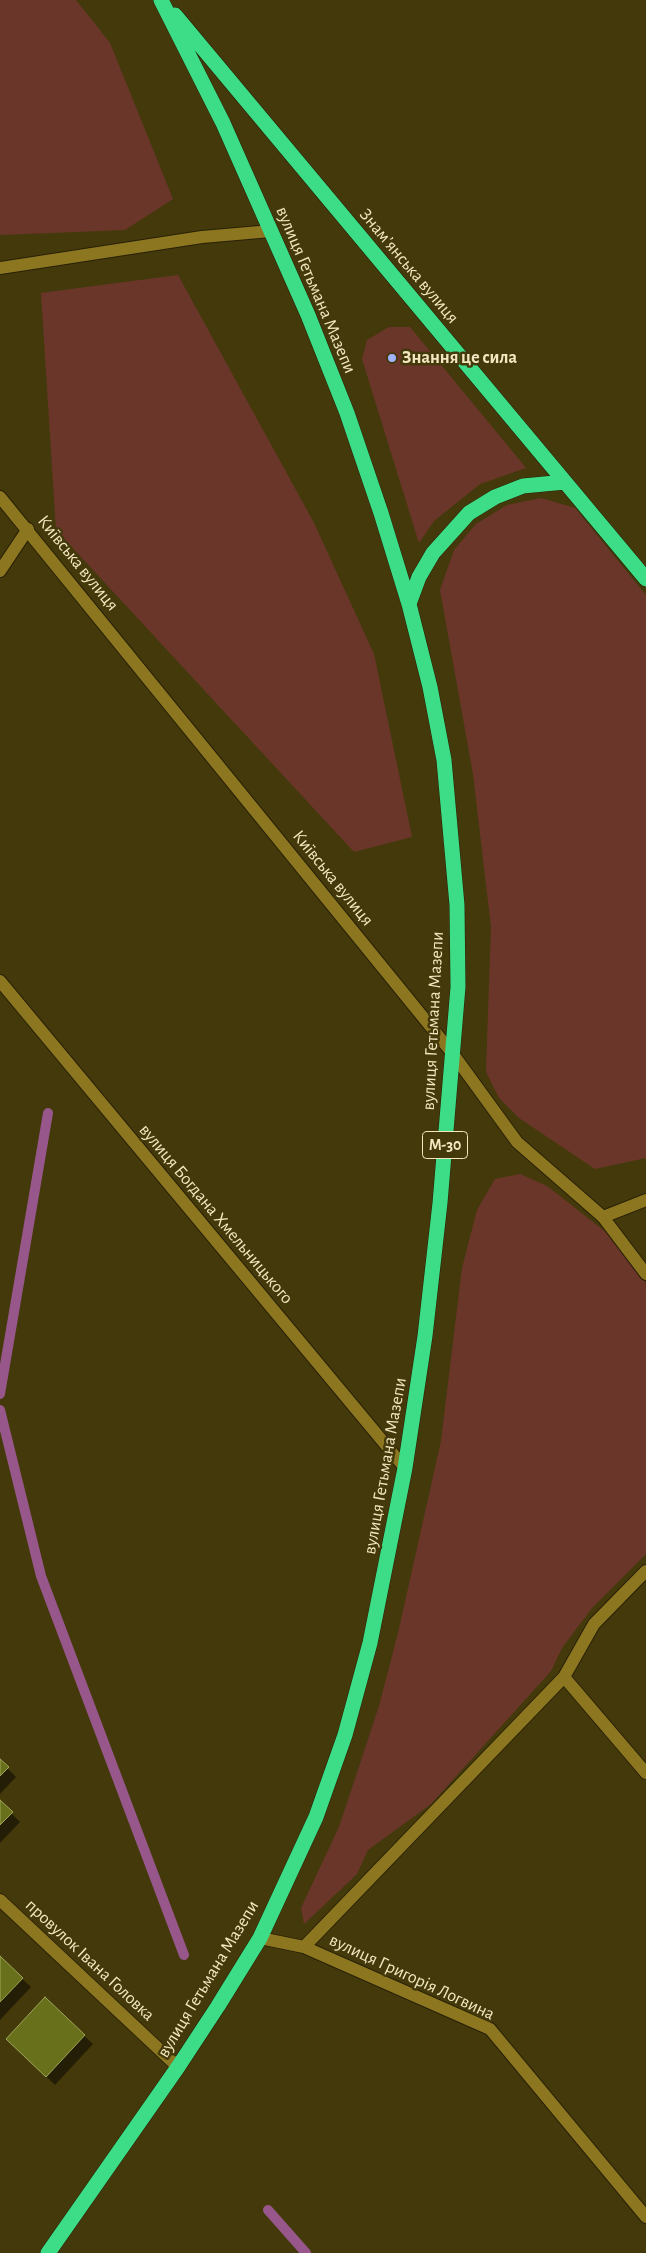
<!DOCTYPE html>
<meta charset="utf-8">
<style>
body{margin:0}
canvas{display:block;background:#44390b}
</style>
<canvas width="646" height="2253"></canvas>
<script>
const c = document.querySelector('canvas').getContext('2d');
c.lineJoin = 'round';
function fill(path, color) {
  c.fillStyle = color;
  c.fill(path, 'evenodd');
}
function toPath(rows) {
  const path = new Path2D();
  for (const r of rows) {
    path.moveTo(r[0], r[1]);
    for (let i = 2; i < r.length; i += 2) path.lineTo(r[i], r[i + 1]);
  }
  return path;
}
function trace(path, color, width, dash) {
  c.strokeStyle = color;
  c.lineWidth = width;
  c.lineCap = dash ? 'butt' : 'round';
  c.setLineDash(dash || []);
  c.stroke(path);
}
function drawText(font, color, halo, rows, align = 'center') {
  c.font = font + ' "Alegreya Sans",sans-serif';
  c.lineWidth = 5;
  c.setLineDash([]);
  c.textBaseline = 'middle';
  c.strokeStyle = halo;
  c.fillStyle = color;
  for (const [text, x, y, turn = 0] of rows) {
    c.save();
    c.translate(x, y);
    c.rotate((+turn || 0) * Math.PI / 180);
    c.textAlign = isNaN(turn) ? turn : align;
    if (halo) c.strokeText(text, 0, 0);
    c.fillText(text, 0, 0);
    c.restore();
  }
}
fill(toPath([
 [0,0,76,0,110,43,173,199,125,230,0,235],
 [178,275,314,523,374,654,412,837,354,852,56,530,41,293],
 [389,327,410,327,526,468,480,484,434,521,419,543,362,359,367,340],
 [541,498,575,508,646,595,646,1158,595,1169,519,1118,499,1098,486,1072,491,927,473,774,440,590,454,550,476,524,507,505],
 [520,1174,547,1186,625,1247,646,1284,646,1554,592,1608,562,1648,551,1671,431,1804,368,1850,357,1874,304,1924,301,1908,339,1827,379,1706,398,1633,441,1441,462,1268,477,1210,495,1179]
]), '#6a362a');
fill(toPath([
 [0,1761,16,1777,0,1794],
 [0,1802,20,1822,0,1843],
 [0,1958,31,1987,0,2020],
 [45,1999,93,2044,55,2085,7,2039]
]), '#0007');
trace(toPath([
 [0,1394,48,1113],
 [0,1410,41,1576,184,1955],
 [268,2210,306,2253]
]), '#97578b', 10);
const building = toPath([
 [0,1759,9,1767,0,1776,0,1759],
 [0,1800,13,1812,0,1825,0,1800],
 [0,1956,23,1978,0,2002,0,1956],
 [45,1997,85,2035,46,2077,6,2039,45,1997]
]);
fill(building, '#69701c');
trace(building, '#9da656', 1);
const lane = toPath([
 [0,268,202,237,271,231],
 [603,1217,646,1200]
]);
const street = toPath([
 [0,497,453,1054,517,1142,603,1217,646,1274],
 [0,571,28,529],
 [0,981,405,1468],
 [564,1677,646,1773],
 [0,1900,178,2067],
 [260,1938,304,1947,490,2029,646,2217],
 [304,1947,564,1677,594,1624,646,1571]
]);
const highway = toPath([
 [175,15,646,579],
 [409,604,419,577,433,553,469,513,495,497,523,486,565,482],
 [48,2253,178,2067,218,2006,260,1938,316,1817,345,1735,370,1643,405,1468,425,1336,440,1203,458,987,457,905,444,760,430,687,409,604,381,513,347,413,308,315,223,123,161,0]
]);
trace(lane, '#272006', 14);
trace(street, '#272006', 14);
trace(highway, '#272006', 16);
trace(lane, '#8c761f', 12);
trace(street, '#8c761f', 12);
trace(highway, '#3ddc86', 15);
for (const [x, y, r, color] of [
 [392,358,5,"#a2b2fd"]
]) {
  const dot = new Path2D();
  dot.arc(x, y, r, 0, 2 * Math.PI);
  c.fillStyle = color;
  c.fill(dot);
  trace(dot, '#44390b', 2);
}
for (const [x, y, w] of [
 [445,1145,45]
]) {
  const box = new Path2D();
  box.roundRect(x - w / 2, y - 13.5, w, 27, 4);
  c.fillStyle = '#44390b';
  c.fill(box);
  trace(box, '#f2e7c0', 1);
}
drawText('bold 16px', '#f2e7c0', null, [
 ["М-30",445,1145]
]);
drawText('18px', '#f2e7c0', '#44390b', [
 ["Знамʼянська вулиця",409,266,50],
 ["вулиця Гетьмана Мазепи",316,290,67],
 ["Київська вулиця",78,563,51],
 ["Київська вулиця",333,878,51],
 ["вулиця Гетьмана Мазепи",433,1021,-87],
 ["вулиця Богдана Хмельницького",216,1214,50],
 ["вулиця Гетьмана Мазепи",385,1466,-80],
 ["провулок Івана Головка",90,1960,43],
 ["вулиця Григорія Логвина",412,1977,25],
 ["вулиця Гетьмана Мазепи",208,1979,-59]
]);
drawText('bold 18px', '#f2e7c0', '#44390b', [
 ["Знання це сила",402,358]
], 'left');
</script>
